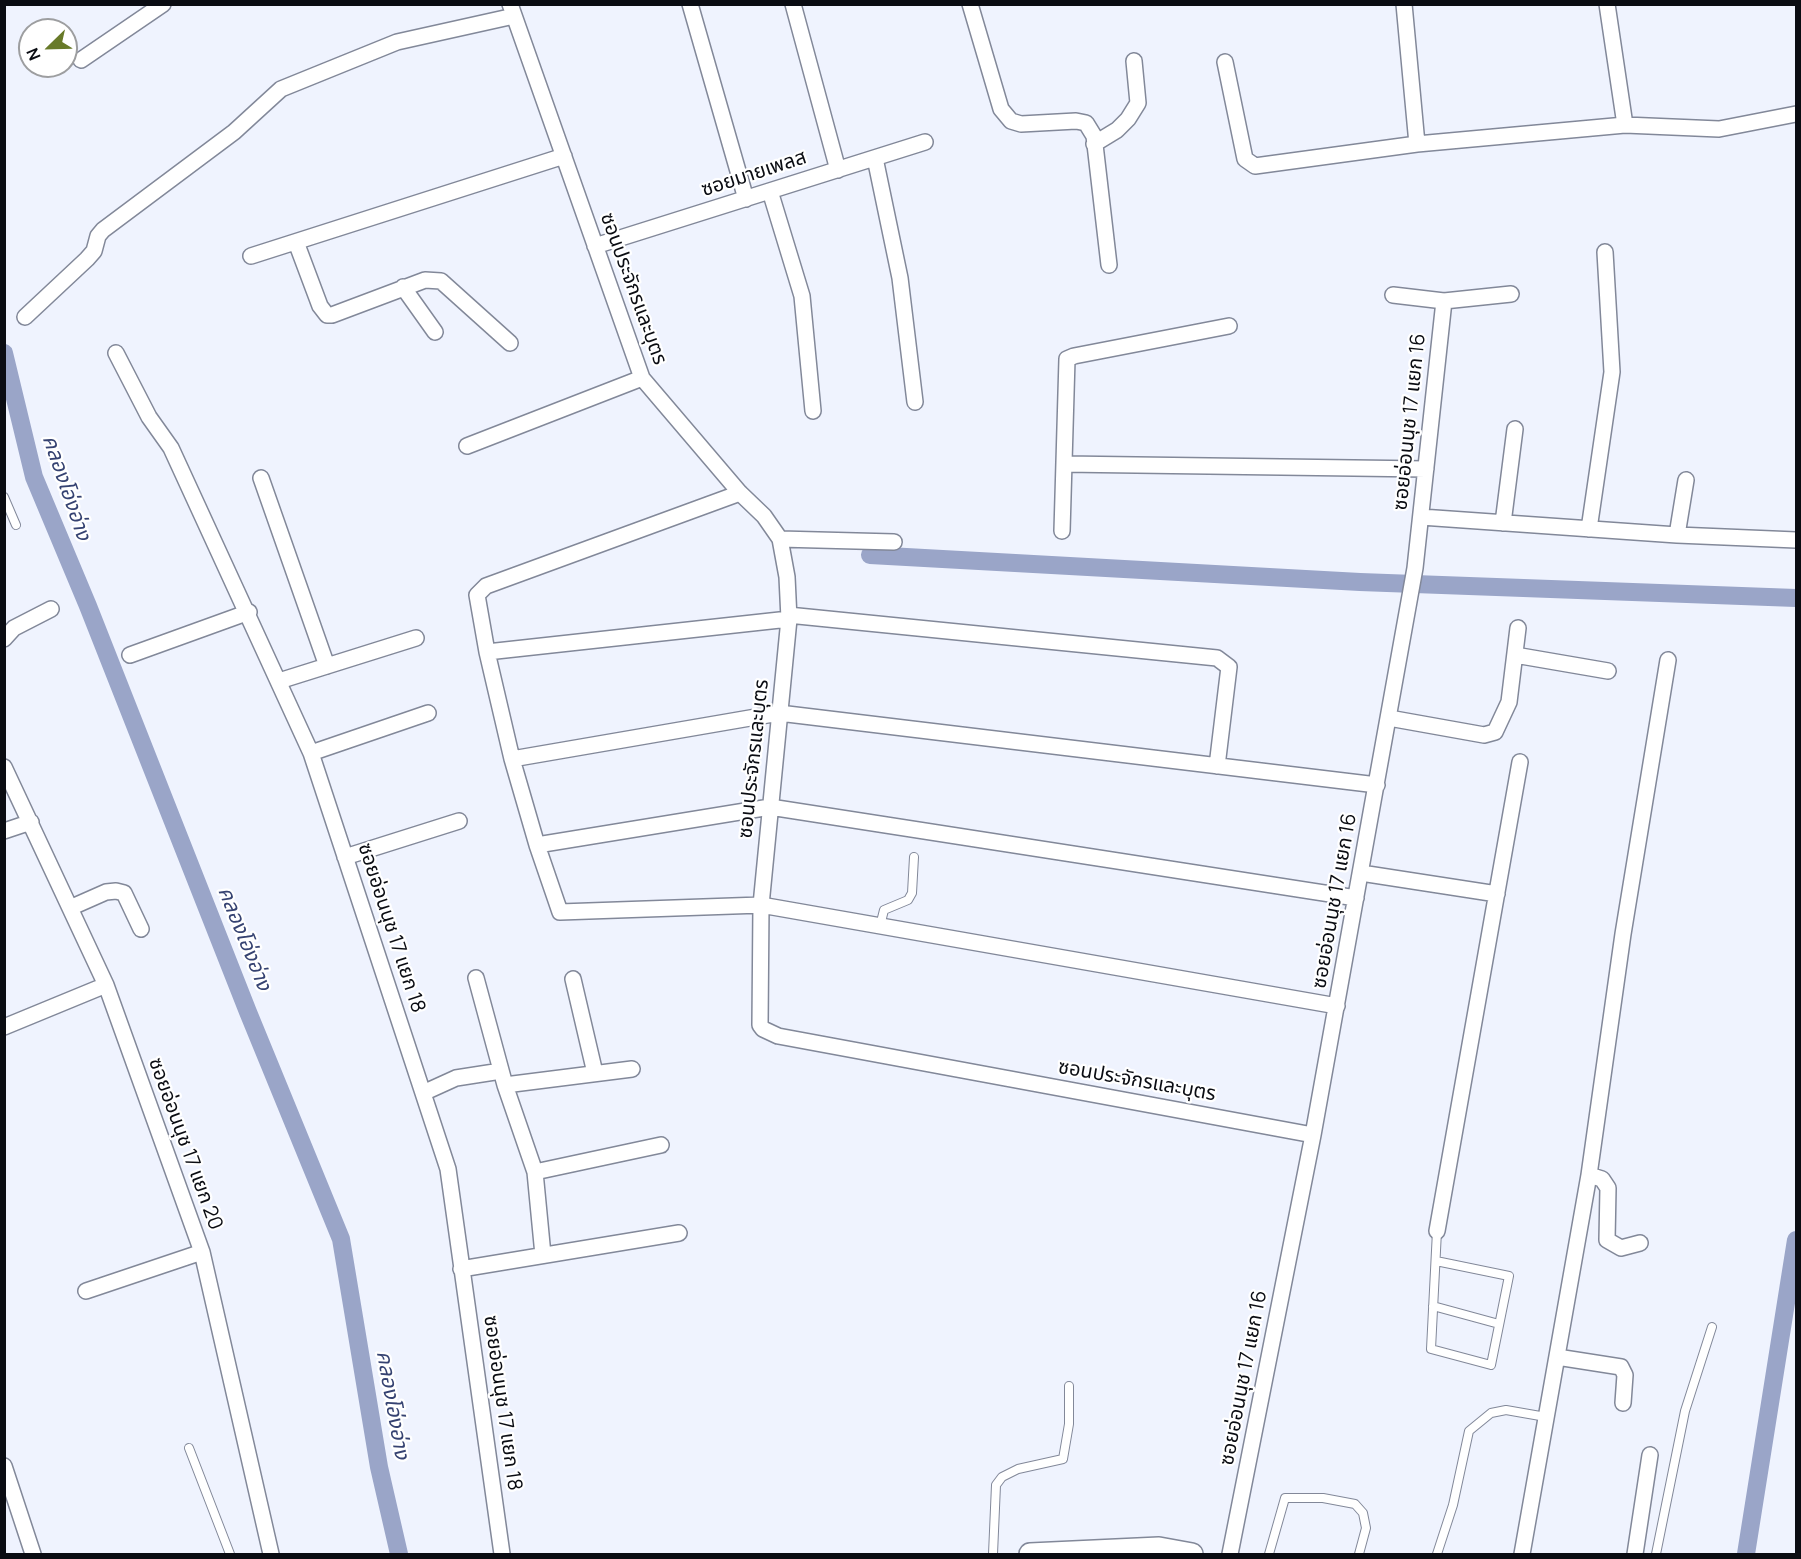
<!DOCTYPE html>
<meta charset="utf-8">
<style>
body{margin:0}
#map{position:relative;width:1801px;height:1559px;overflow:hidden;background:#eff3fe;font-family:Manrope,sans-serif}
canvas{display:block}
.frame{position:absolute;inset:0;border:6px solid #0a0c12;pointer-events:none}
.north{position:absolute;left:18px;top:18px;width:60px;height:60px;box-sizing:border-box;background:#fff;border:2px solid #9d9ea0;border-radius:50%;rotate:247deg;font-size:16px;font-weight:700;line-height:24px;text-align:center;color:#0a0c12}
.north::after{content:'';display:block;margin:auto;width:21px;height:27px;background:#687a29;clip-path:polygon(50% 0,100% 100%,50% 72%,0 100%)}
</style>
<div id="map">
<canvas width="1801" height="1559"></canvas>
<div class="frame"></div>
<div class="north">N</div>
</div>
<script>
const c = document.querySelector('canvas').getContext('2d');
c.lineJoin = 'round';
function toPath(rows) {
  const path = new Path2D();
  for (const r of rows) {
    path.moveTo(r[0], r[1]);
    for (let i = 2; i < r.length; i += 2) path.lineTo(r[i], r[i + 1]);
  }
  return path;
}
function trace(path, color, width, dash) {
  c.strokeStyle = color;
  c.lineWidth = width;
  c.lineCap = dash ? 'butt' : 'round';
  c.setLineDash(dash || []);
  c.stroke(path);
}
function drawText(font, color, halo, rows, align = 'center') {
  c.font = font + ' Manrope,"Noto Sans Thai",sans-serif';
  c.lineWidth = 4.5;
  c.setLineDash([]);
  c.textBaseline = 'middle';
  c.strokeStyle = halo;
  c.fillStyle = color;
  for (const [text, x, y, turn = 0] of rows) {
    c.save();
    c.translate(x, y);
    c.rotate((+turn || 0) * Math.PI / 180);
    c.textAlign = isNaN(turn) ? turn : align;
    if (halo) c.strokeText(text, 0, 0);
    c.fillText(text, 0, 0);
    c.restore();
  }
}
trace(toPath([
 [4,353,34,477,88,606,248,1012,341,1239,379,1467,399,1554],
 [870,555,1360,582,1796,598],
 [1746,1554,1796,1240]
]), '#9aa5c8', 18);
const lane = toPath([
 [4,497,16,525],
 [880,926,884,910,908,900,912,893,914,857],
 [1436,1261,1509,1276,1491,1365,1431,1349,1437,1231],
 [1433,1306,1499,1324],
 [189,1448,230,1554],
 [993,1554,996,1485,1002,1477,1018,1469,1063,1459,1069,1424,1069,1386],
 [1269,1554,1285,1498,1323,1498,1355,1504,1363,1513,1366,1528,1359,1554],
 [1437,1554,1453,1505,1469,1431,1491,1413,1506,1410,1546,1417],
 [1656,1554,1685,1411,1712,1327]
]);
const street = toPath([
 [510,4,642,378,740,493,764,516,780,539,787,577,789,619,761,905,760,1025,763,1029,778,1036,1313,1135],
 [690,4,746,199],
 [793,4,838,170],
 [970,4,1001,109,1011,121,1021,124,1076,121,1086,123,1094,136,1109,265],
 [1404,4,1417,144],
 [1607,4,1625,125],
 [81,60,163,4],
 [1225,62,1245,159,1255,166,1417,144,1625,125,1719,129,1796,114],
 [1094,144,1117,130,1128,119,1138,103,1134,61],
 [875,158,900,278,915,402],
 [770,191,802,296,813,411],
 [296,242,320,306,327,315,332,315,425,280,441,281,510,343],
 [595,246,925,142],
 [251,256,564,156],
 [403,287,435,332],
 [1444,301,1511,294],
 [25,317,87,259,94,251,98,236,103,230,234,132,281,89,397,42,514,16],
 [116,353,149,417,171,448,311,753,448,1169,502,1554],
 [467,446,642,378],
 [1064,464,1426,469],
 [261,478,327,666],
 [740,493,486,586,477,595,487,652,512,759,537,845,560,912,761,905,1337,1006],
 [1421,517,1677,535,1796,540],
 [1503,523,1515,429],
 [1589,529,1612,372,1605,252],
 [1062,531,1067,359,1074,356,1229,326],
 [1677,535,1686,480],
 [780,539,894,542],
 [788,615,1217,658,1229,667,1217,766],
 [4,639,14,628,51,609],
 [487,652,789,619],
 [130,655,249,612],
 [1515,655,1608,671],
 [279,681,416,638],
 [1389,718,1484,735,1495,732,1509,702,1518,628],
 [311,753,428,713],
 [512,759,779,713,1377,785],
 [4,767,106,985,202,1252,271,1554],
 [4,831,31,822],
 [537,845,770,807,1356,898],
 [345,857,459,821],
 [1361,873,1497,894],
 [72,907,106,892,116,891,124,893,141,929],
 [476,978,505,1085,535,1172,543,1255],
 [573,979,595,1073],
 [4,1027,106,985],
 [505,1085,632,1069],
 [423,1093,456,1078,501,1071],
 [535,1172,661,1145],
 [1589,1175,1602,1179,1608,1188,1607,1240,1621,1248,1640,1243],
 [1437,1231,1520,762],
 [461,1269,679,1233],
 [86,1291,202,1252],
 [1557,1357,1621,1367,1625,1375,1623,1403],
 [4,1466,33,1554],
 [1230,1554,1313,1135,1415,568,1444,301,1393,295],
 [1522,1554,1589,1175,1623,934,1668,660],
 [1635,1554,1650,1455]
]);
const secondary = toPath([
 [1030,1554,1159,1548,1192,1554]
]);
trace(lane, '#828899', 10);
trace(street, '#828899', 18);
trace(secondary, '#828899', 24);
trace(lane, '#fff', 8);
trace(street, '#fff', 15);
trace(secondary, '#fff', 21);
drawText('20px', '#0a0c12', '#fff', [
 ["ซอยมายเพลส",754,174,-18],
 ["ซอนประจักรและบุตร",633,289,70],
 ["ซอยอ่อนนุช 17 แยก 16",1410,422,-84],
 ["ซอนประจักรและบุตร",754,759,-84],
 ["ซอยอ่อนนุช 17 แยก 16",1335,901,-80],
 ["ซอยอ่อนนุช 17 แยก 18",391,928,72],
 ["ซอนประจักรและบุตร",1137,1081,10],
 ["ซอยอ่อนนุช 17 แยก 20",185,1144,70],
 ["ซอยอ่อนนุช 17 แยก 16",1244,1378,-79],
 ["ซอยอ่อนนุช 17 แยก 18",502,1403,82]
]);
drawText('italic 21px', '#354271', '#fff', [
 ["คลองโอ่งอ่าง",66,488,71],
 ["คลองโอ่งอ่าง",244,939,68],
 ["คลองโอ่งอ่าง",392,1405,80]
]);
</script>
